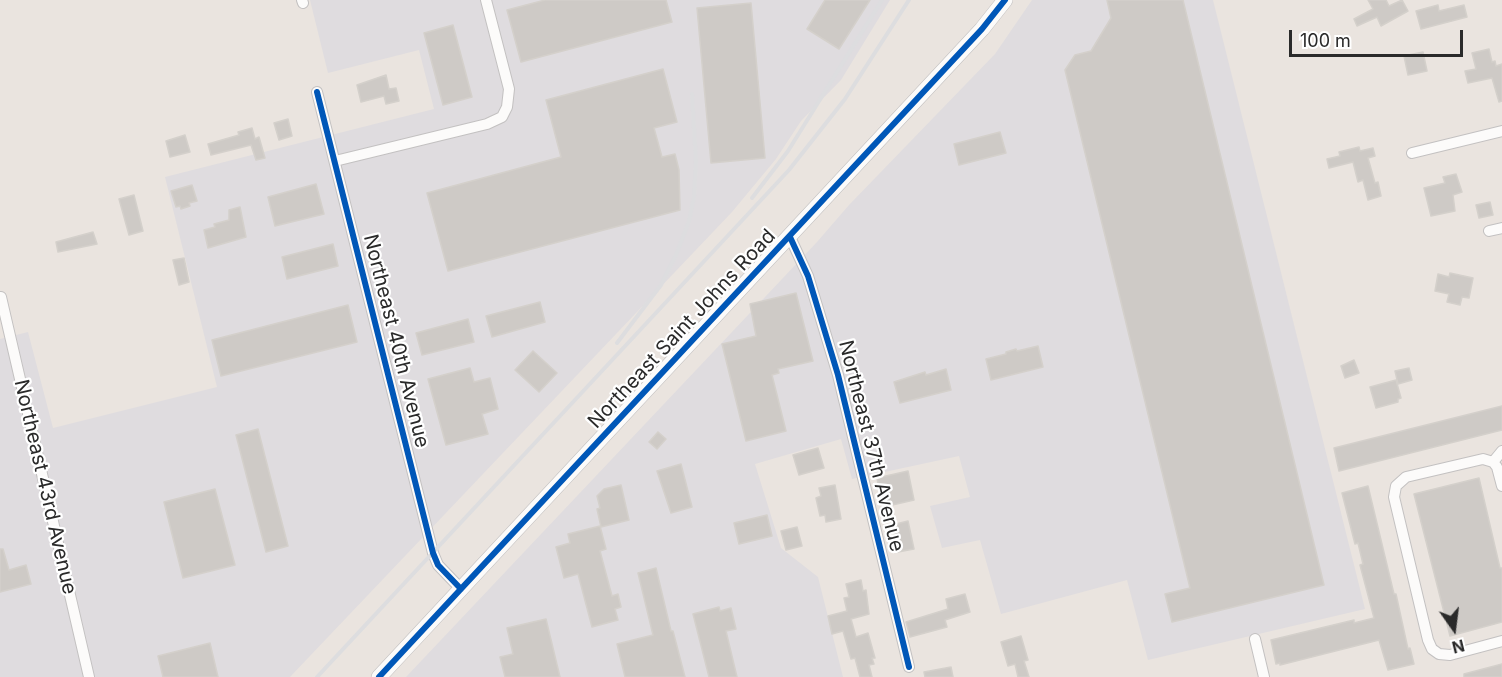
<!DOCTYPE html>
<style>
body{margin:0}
#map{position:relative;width:1502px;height:677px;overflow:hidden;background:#eae4df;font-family:Inter,sans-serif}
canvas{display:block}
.north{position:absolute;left:1424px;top:599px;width:60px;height:60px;-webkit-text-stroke:4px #fff;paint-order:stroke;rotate:166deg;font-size:16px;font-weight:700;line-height:24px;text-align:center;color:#2a2a2a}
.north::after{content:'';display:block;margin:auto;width:21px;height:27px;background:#2a2a2a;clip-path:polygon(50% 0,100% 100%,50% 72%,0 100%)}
.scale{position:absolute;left:1289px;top:30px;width:174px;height:27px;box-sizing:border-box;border:3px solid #2a2a2a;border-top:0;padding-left:8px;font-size:18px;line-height:21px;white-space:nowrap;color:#2a2a2a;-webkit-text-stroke:4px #fff;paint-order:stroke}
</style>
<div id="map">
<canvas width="1502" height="677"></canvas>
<div class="north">N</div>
<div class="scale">100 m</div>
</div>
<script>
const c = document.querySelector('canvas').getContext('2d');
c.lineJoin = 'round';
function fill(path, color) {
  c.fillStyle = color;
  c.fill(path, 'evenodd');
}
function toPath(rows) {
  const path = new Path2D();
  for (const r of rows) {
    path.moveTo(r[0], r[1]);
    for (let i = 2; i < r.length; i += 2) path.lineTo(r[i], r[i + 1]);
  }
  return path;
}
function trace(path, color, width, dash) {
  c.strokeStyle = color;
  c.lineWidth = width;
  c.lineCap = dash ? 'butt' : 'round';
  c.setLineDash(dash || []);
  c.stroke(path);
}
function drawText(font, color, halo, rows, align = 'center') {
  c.font = font + ' Inter,sans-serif';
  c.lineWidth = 4.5;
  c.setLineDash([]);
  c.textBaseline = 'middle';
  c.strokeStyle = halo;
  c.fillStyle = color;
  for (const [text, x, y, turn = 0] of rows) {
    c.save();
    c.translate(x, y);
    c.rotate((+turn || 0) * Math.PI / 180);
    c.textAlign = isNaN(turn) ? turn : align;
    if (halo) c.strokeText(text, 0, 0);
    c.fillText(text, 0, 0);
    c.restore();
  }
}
fill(toPath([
 [310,0,890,0,841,80,801,121,776,159,732,212,290,677,0,677,0,339,28,332,53,428,217,387,165,177,434,109,419,50,328,73],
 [1032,0,1213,0,1365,609,1148,660,1127,580,1001,614,980,540,942,548,930,506,970,497,959,456,852,479,841,439,755,464,781,548,818,577,843,677,406,677,817,242,849,205,995,54]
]), '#dfdcdf');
const building = toPath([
 [545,0,666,0,672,22,521,62,507,10,545,0],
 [825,0,870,0,839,49,807,29,825,0],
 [1107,0,1183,0,1324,585,1172,622,1165,594,1190,588,1065,70,1075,55,1091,51,1111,18,1107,0],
 [1368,0,1386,0,1389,6,1402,0,1408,11,1381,26,1377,17,1357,26,1354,19,1373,9,1368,0],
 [751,3,765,158,711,163,697,8,751,3],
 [1438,5,1439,11,1464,5,1467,17,1421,29,1416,11,1438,5],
 [453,25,472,97,443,105,424,33,453,25],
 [1489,49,1492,62,1495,61,1496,66,1502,64,1502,101,1499,102,1492,78,1468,83,1465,71,1476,69,1472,53,1489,49],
 [1423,52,1427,71,1408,75,1404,56,1423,52],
 [663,69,677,122,654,128,662,157,675,154,679,170,680,210,448,271,427,193,561,157,546,100,663,69],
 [386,75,389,89,396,88,399,101,386,104,384,96,361,102,357,85,386,75],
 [288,119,292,136,279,140,274,123,288,119],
 [252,128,255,139,259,137,265,158,256,160,251,145,211,155,208,144,239,135,238,132,252,128],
 [1000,132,1006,153,959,165,954,144,1000,132],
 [185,135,190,152,170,157,166,141,185,135],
 [1359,147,1360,151,1373,148,1375,156,1368,158,1375,183,1378,182,1381,196,1368,200,1363,180,1358,182,1353,162,1329,168,1327,159,1340,156,1339,152,1359,147],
 [1456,174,1462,192,1453,195,1455,211,1431,216,1424,188,1445,183,1443,177,1456,174],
 [316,184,324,214,275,226,268,197,316,184],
 [192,185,197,201,189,203,190,206,181,209,180,206,176,207,171,191,192,185],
 [134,195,143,231,129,235,119,199,134,195],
 [1490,202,1493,215,1479,218,1476,205,1490,202],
 [240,207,246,237,208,248,204,230,215,227,214,224,229,220,229,210,240,207],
 [93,232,97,244,58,252,56,242,93,232],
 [333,244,338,266,287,279,282,257,333,244],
 [184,258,189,282,179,285,173,260,184,258],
 [1450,273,1473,278,1469,298,1462,297,1460,305,1447,302,1449,294,1435,291,1438,274,1449,277,1450,273],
 [796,293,813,361,778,369,779,373,772,375,786,431,746,441,722,344,756,336,750,304,796,293],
 [540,302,545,322,492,337,486,316,540,302],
 [348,305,357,342,221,376,212,340,348,305],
 [468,319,474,342,422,355,416,333,468,319],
 [1038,346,1043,367,991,380,986,359,1006,354,1006,352,1016,349,1017,351,1038,346],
 [533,351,557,373,539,392,515,370,533,351],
 [1354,360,1359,373,1345,378,1341,366,1354,360],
 [470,368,474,382,490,378,498,409,482,414,488,434,446,445,428,379,470,368],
 [1409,368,1412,380,1398,384,1395,371,1409,368],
 [946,369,951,390,900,403,894,382,925,372,926,375,946,369],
 [1396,380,1401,398,1398,399,1398,402,1376,408,1370,387,1396,380],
 [1502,406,1502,430,1339,471,1334,448,1502,406],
 [258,429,288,546,266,552,236,435,258,429],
 [658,432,666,439,657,449,649,442,658,432],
 [818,448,824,468,799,475,793,455,818,448],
 [681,464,692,507,671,513,657,471,681,464],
 [908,471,914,500,888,506,886,498,881,499,877,478,908,471],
 [1479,478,1500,568,1502,568,1502,622,1450,636,1414,494,1479,478],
 [621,485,629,520,601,527,597,509,600,508,597,496,604,489,621,485],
 [835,485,841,519,826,522,825,515,820,516,816,498,821,496,819,488,835,485],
 [1368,486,1394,594,1396,594,1408,649,1410,648,1414,664,1388,670,1379,640,1280,665,1280,663,1276,664,1271,640,1354,620,1354,623,1374,618,1360,565,1363,564,1358,543,1355,544,1342,493,1368,486],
 [215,489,235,565,183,578,164,502,215,489],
 [767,515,772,536,739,544,734,523,767,515],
 [908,521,914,549,898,552,892,525,908,521],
 [600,526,606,549,600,551,612,596,618,594,621,607,615,609,618,620,592,627,578,574,564,578,556,547,570,543,568,534,600,526],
 [797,527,802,546,786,550,781,531,797,527],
 [0,549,3,549,9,570,26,565,31,584,0,592,0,549],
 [656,568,671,631,673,631,685,677,625,677,617,644,653,635,638,573,656,568],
 [861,580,863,591,866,590,869,614,851,619,856,637,868,633,875,658,872,658,874,664,869,665,872,677,860,677,855,658,851,659,843,631,832,634,828,616,847,611,844,598,849,597,846,584,861,580],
 [965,594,970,612,945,620,947,627,910,637,906,622,948,609,946,599,965,594],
 [719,607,720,611,731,608,736,629,726,631,737,677,709,677,693,614,719,607],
 [546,619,560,677,505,677,500,657,513,654,507,628,546,619],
 [1021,636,1028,660,1024,661,1029,677,1018,677,1015,664,1008,666,1001,642,1021,636],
 [210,643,218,677,163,677,158,656,210,643],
 [1502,664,1502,677,1464,677,1464,674,1502,664],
 [951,667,953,677,925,677,924,672,951,667]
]);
fill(building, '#cecac6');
trace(building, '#d4d0cb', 1.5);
const street = toPath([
 [302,0,303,3],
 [317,92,433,553,438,565,461,589],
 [1412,153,1502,131],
 [335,161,487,124,502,117,507,107,509,89,486,0],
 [1489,231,1502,228],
 [790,237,808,276,838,375,909,667],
 [1,297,89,677],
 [1493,462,1502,451],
 [1502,486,1497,467,1493,462,1483,459,1406,477,1396,486,1394,497,1428,640,1432,649,1439,654,1450,655,1502,641],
 [1255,639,1264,677]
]);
const secondary = toPath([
 [379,677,982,29,1005,0]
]);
trace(street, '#c3c1c1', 12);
trace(secondary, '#c3c1c1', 16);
trace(street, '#fcfbfa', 10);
trace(secondary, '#fcfbfa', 15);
trace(toPath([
 [752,198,788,151,882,0],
 [617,343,661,285,676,255,689,221,694,197,696,162,692,94],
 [317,677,789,170,845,99,909,0]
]), '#dddddf', 4);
trace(toPath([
 [317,92,433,553,438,565,461,589],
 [790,237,808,276,838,375,909,667],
 [379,677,982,29,1005,0]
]), '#0057b8', 6);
drawText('20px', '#2a2a2a', '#fff', [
 ["Northeast Saint Johns Road",682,329,-47],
 ["Northeast 40th Avenue",396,341,76],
 ["Northeast 37th Avenue",871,446,76],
 ["Northeast 43rd Avenue",45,487,77]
]);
</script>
